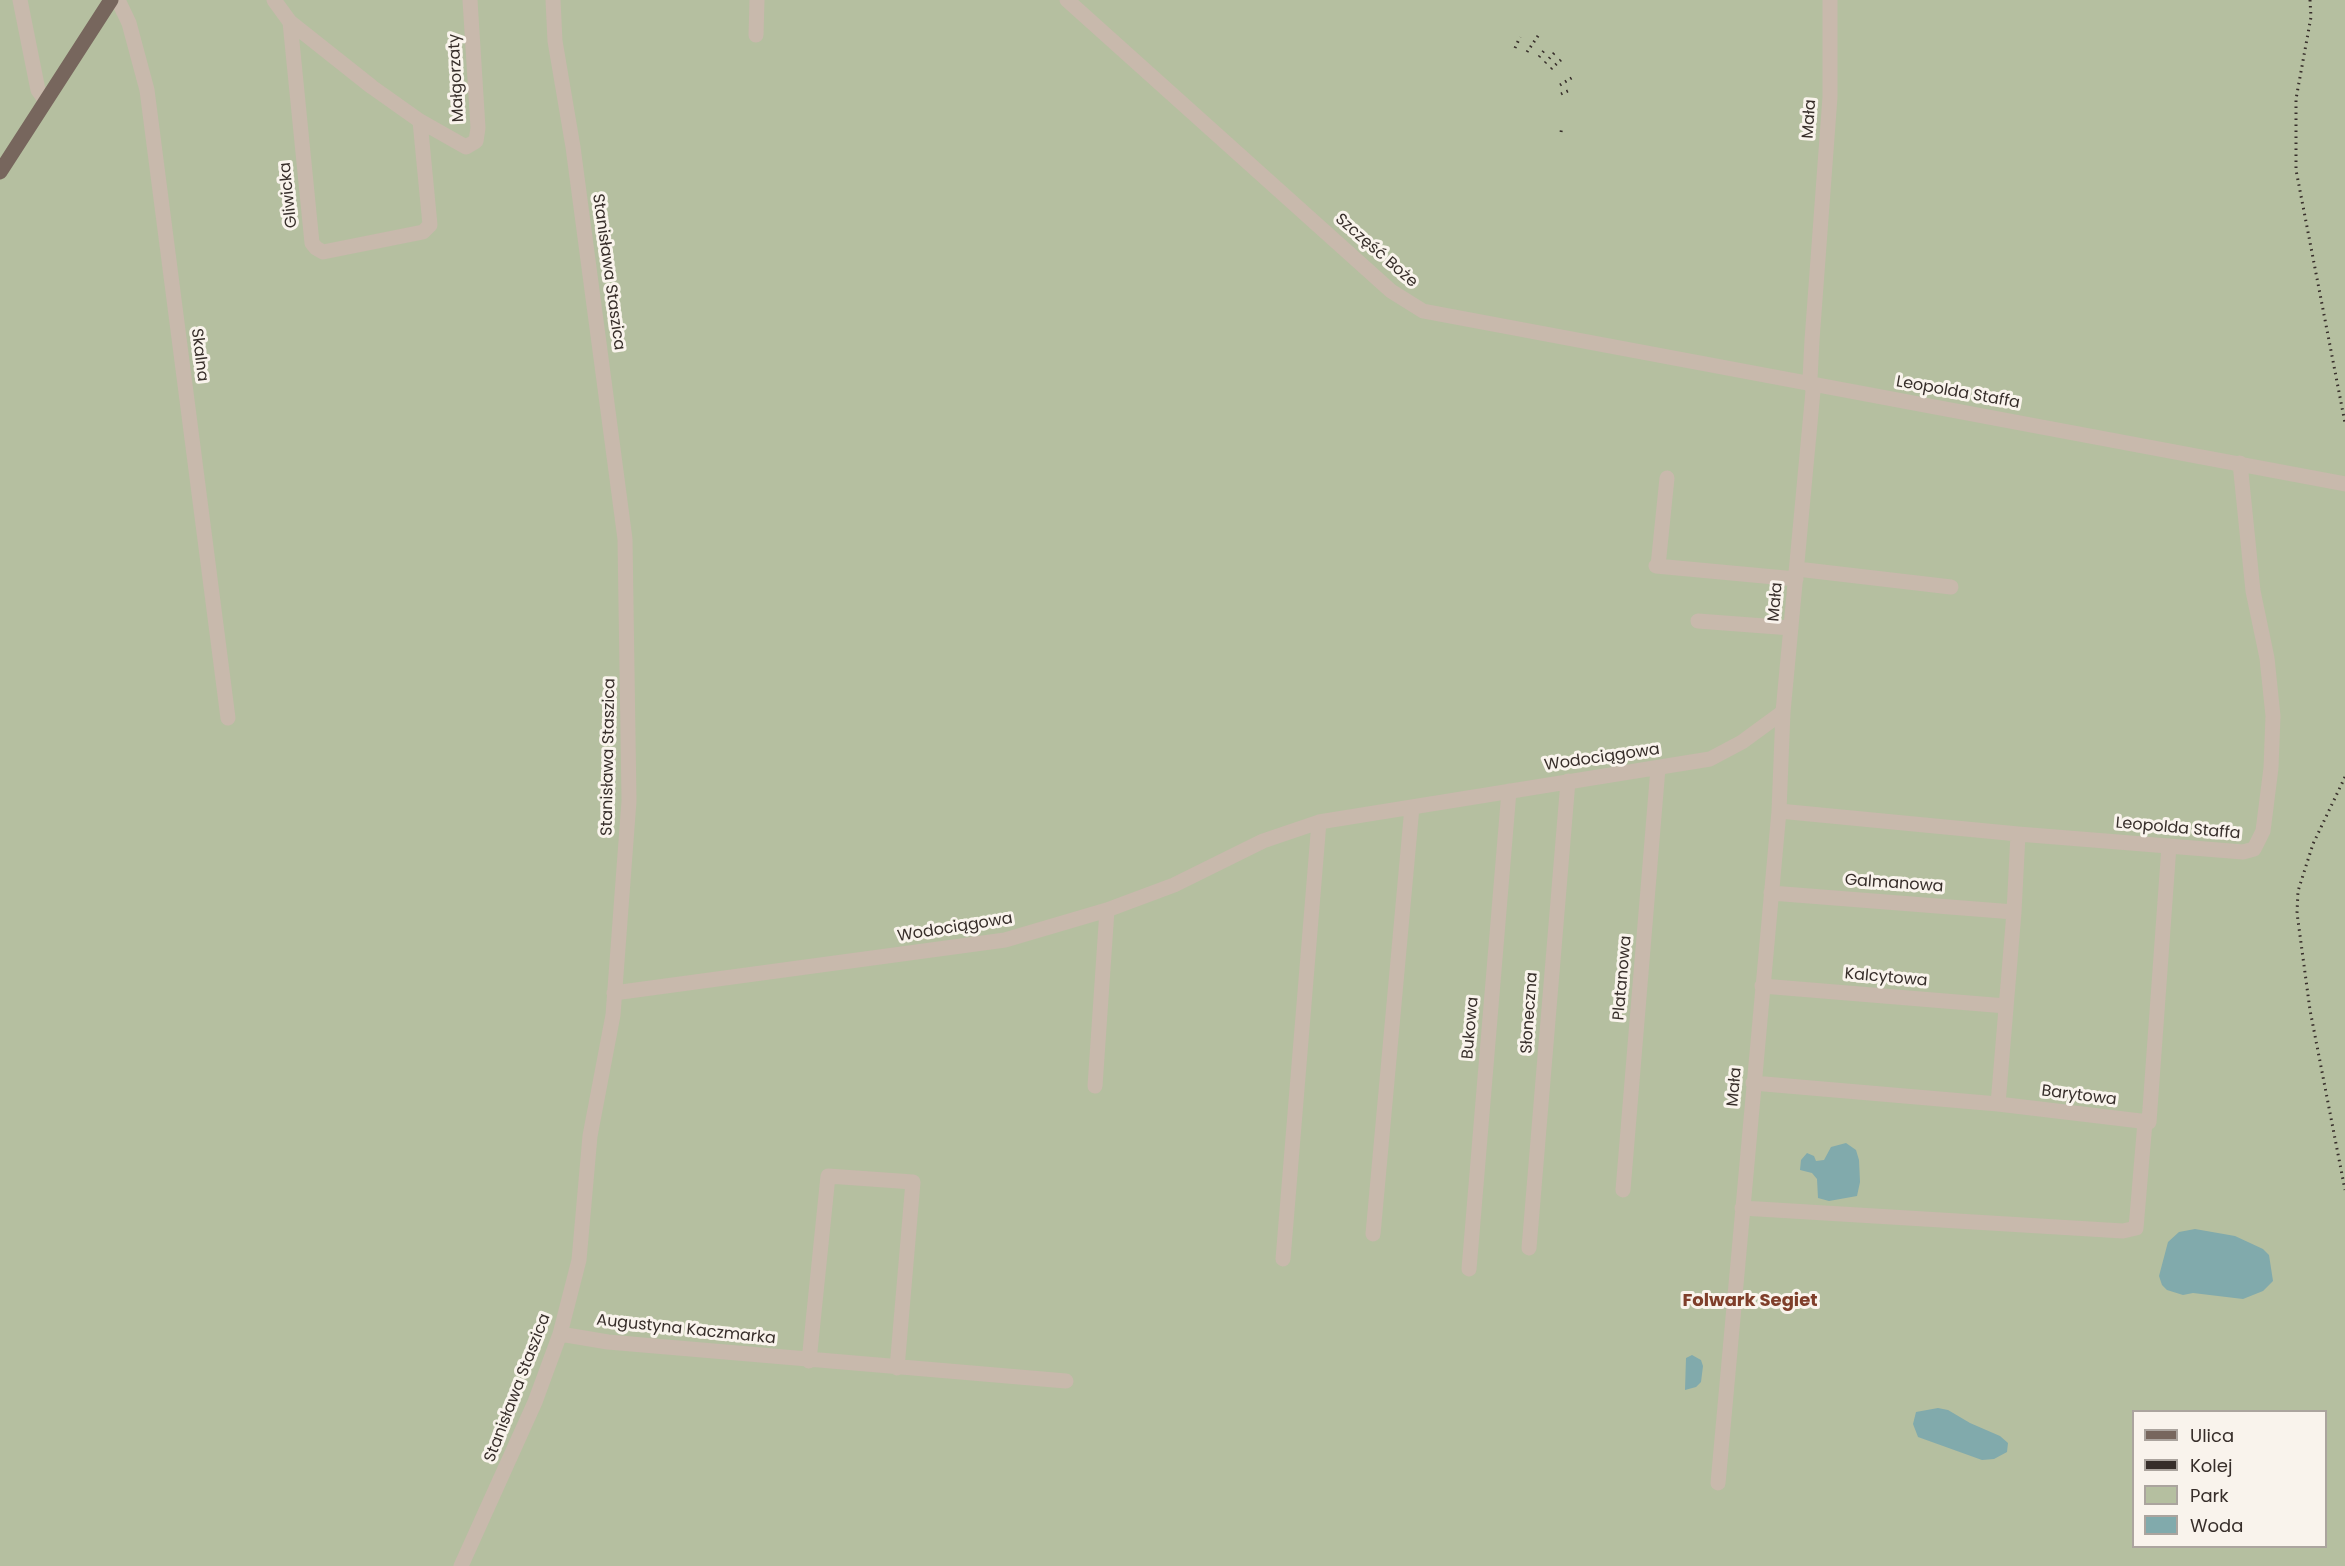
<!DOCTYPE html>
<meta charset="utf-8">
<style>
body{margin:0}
#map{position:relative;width:2345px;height:1566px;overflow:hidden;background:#f1e9df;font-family:Poppins,sans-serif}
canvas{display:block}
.legend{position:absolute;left:2132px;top:1410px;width:195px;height:138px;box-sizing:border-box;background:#f9f3ec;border:2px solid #aba49e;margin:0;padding:8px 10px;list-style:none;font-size:18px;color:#372e2a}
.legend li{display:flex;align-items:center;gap:12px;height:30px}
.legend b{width:30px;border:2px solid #aba49e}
</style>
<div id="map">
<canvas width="2345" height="1566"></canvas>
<ul class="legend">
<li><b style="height:8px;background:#77665d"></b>Ulica</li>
<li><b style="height:8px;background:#372e2a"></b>Kolej</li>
<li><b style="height:16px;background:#b5bfa0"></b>Park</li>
<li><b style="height:16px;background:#81aaac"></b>Woda</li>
</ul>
</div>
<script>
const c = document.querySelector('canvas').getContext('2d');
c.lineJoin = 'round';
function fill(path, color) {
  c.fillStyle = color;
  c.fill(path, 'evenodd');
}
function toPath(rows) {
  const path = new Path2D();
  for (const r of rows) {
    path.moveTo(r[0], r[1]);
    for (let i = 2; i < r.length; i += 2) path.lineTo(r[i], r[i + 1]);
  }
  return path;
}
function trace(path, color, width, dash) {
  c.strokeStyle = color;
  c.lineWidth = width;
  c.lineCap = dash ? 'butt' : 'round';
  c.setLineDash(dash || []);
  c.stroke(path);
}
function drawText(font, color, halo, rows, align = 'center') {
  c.font = font + ' Poppins,sans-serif';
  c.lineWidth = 6;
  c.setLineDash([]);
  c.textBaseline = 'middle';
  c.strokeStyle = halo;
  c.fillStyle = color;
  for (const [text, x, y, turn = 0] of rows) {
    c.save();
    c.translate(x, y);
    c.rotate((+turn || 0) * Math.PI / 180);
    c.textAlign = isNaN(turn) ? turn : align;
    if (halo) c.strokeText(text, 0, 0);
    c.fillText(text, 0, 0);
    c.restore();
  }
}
fill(toPath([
 [0,0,2345,0,2345,1566,0,1566],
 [2134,1412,2326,1412,2326,1546,2134,1546]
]), '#b5bfa0');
fill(toPath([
 [1846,1143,1856,1150,1859,1160,1860,1182,1857,1196,1829,1201,1818,1198,1817,1179,1812,1173,1800,1170,1801,1160,1807,1153,1814,1156,1816,1161,1824,1160,1831,1147],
 [2195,1229,2235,1236,2263,1249,2269,1255,2273,1281,2263,1291,2243,1299,2193,1293,2183,1295,2167,1290,2162,1285,2159,1276,2168,1242,2179,1232],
 [1692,1355,1701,1360,1703,1366,1701,1382,1696,1387,1685,1390,1686,1358],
 [1938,1408,1948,1410,1970,1423,2000,1436,2008,1443,2007,1452,1994,1459,1982,1460,1918,1437,1913,1424,1916,1412]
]), '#81aaac');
trace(toPath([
 [20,0,38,90,46,101],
 [118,0,129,23,147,90,228,718],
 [274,0,290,22,372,87,420,121,466,147,476,141,478,128,470,0],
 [1067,0,1391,291,1423,311,2345,484],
 [290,22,312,243,316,248,323,252,423,232,430,225,420,121],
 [756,35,757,0],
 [1656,566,1796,579],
 [1658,566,1667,478],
 [1797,569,1951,587],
 [1698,621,1791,628],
 [1779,811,2018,834,2243,852,2254,849,2263,831,2271,768,2273,716,2267,658,2253,591,2240,463],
 [2018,834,2014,912,1998,1104,2149,1122,2169,846],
 [1771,893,2014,912],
 [1762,986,2006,1006],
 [614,993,1005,940,1107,910,1174,885,1263,841,1319,822,1710,759,1742,742,1783,712],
 [1753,1083,1998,1104],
 [1095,1086,1107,910],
 [1623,1190,1658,768],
 [1742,1208,2123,1231,2136,1228,2145,1122],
 [1373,1234,1412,807],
 [1529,1248,1568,781],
 [1283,1259,1319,822],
 [1469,1269,1509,791],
 [560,1334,608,1342,1066,1381],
 [809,1361,828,1176,913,1182,897,1368],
 [1718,1483,1779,811,1783,712,1813,391,1810,379,1812,340,1830,97,1830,0],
 [461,1566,535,1402,560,1334,579,1260,590,1136,613,1015,629,801,625,539,573,147,555,41,553,0]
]), '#c8b9ac', 15);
trace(toPath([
 [0,172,111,0]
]), '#77665d', 15);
trace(toPath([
 [2310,0,2311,17,2296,99,2296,170,2345,423],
 [1515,48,1520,37],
 [1527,52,1540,33],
 [1539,57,1546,48],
 [1545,63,1557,50],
 [1551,69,1564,57],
 [1560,85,1573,77],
 [1561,94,1570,90],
 [1561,132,1562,127],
 [2345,777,2313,844,2298,891,2297,913,2310,1010,2345,1190]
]), '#372e2a', 3, [1.5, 4.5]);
drawText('16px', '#372e2a', '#f9f3ec', [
 ["Małgorzaty",457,78,-93],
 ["Mała",1810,119,-86],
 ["Gliwicka",289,195,-96],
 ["Szczęść Boże",1376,251,41],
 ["Stanisława Staszica",608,272,82],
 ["Skalna",199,355,83],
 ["Leopolda Staffa",1958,393,10],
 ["Mała",1776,602,-85],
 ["Stanisława Staszica",609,757,-89],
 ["Wodociągowa",1602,758,-8],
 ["Leopolda Staffa",2178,829,5],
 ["Galmanowa",1894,884,4],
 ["Wodociągowa",955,928,-9],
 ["Platanowa",1623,978,-85],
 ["Kalcytowa",1886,978,5],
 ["Słoneczna",1530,1013,-86],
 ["Bukowa",1471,1028,-85],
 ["Mała",1735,1087,-85],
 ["Barytowa",2079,1096,7],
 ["Augustyna Kaczmarka",686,1330,6],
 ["Stanisława Staszica",518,1388,-69]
]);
drawText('bold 18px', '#7f3e2a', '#f9f3ec', [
 ["Folwark Segiet",1750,1301]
]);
</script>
